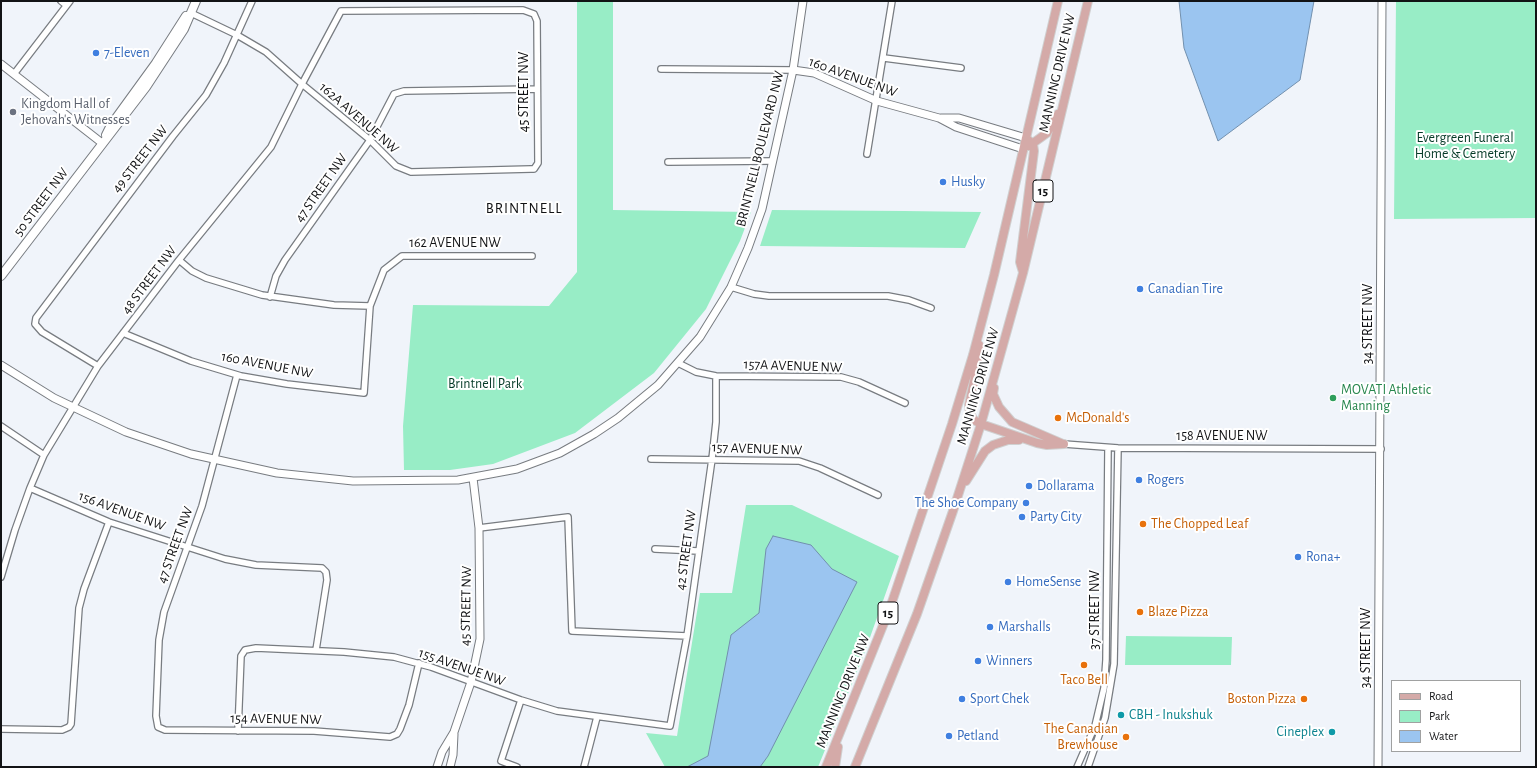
<!DOCTYPE html>
<style>
body{margin:0}
#map{position:relative;width:1537px;height:768px;overflow:hidden;background:#f0f4fa;font-family:"Alegreya Sans",sans-serif}
canvas{display:block}
.frame{position:absolute;inset:0;border:2px solid #121315;pointer-events:none}
.legend{position:absolute;left:1391px;top:680px;width:130px;height:72px;box-sizing:border-box;background:#fff;border:1px solid #a0a1a1;margin:0;padding:5px 7px;list-style:none;font-size:12px;color:#121315}
.legend li{display:flex;align-items:center;gap:8px;height:20px}
.legend b{width:20px;border:1px solid #a0a1a1}
</style>
<div id="map">
<canvas width="1537" height="768"></canvas>
<div class="frame"></div>
<ul class="legend">
<li><b style="height:5px;background:#d4aaa8"></b>Road</li>
<li><b style="height:11px;background:#98edc6"></b>Park</li>
<li><b style="height:11px;background:#9bc5f0"></b>Water</li>
</ul>
</div>
<script>
const c = document.querySelector('canvas').getContext('2d');
c.lineJoin = 'round';
function fill(path, color) {
  c.fillStyle = color;
  c.fill(path, 'evenodd');
}
function toPath(rows) {
  const path = new Path2D();
  for (const r of rows) {
    path.moveTo(r[0], r[1]);
    for (let i = 2; i < r.length; i += 2) path.lineTo(r[i], r[i + 1]);
  }
  return path;
}
function trace(path, color, width, dash) {
  c.strokeStyle = color;
  c.lineWidth = width;
  c.lineCap = dash ? 'butt' : 'round';
  c.setLineDash(dash || []);
  c.stroke(path);
}
function drawText(font, color, halo, rows, align = 'center') {
  c.font = font + ' "Alegreya Sans",sans-serif';
  c.lineWidth = 4;
  c.setLineDash([]);
  c.textBaseline = 'middle';
  c.strokeStyle = halo;
  c.fillStyle = color;
  for (const [text, x, y, turn = 0] of rows) {
    c.save();
    c.translate(x, y);
    c.rotate((+turn || 0) * Math.PI / 180);
    c.textAlign = isNaN(turn) ? turn : align;
    if (halo) c.strokeText(text, 0, 0);
    c.fillText(text, 0, 0);
    c.restore();
  }
}
fill(toPath([
 [577,1,613,1,613,210,751,212,740,241,706,309,654,373,575,433,493,464,450,470,404,470,403,426,413,305,549,306,577,272],
 [1396,1,1536,1,1536,218,1394,219],
 [772,210,904,211,981,212,965,248,760,246],
 [746,505,792,505,899,556,863,657,818,767,665,767,646,733,677,736,700,593,732,593],
 [1126,636,1232,637,1231,665,1125,665]
]), '#98edc6');
const water = toPath([
 [1179,1,1314,1,1300,80,1218,141,1184,48,1179,1],
 [773,536,811,545,832,569,857,582,768,756,760,767,687,767,708,756,731,635,759,613,766,549,773,536]
]);
fill(water, '#9bc5f0');
trace(water, '#7290ae', 1);
const minor = toPath([
 [61,1,66,5],
 [884,58,961,68],
 [661,69,793,70],
 [14,74,70,1],
 [867,154,892,1],
 [668,162,772,161],
 [179,260,192,271,206,278,262,295,334,305,370,306],
 [731,287,754,294,769,296,888,296,909,300,931,308],
 [270,297,276,276,285,260,370,140,394,94,404,91,536,89],
 [123,333,191,361,241,376,287,384,364,393,370,306,384,270,402,256,532,256],
 [678,363,696,372,716,376,841,377,859,382,905,403],
 [98,366,42,332,35,324,36,318,173,136,206,95,224,63,252,1],
 [237,375,202,506,164,612,159,640,156,716,158,727,165,730,314,731,390,737,397,734,400,729,409,705,419,663],
 [1,426,44,455],
 [1064,444,1118,448,1381,449],
 [651,459,799,461,820,468,878,495],
 [30,488,109,522,225,559,256,565,322,568,326,572,327,580,316,650],
 [479,528,568,517,572,631,687,636],
 [655,549,698,551],
 [1,577,15,530,30,488,44,455,98,366,179,260,271,147,302,84,341,11,523,10,534,14,537,21,538,163,534,169,531,169,411,172,396,166,370,140,302,84,266,52,237,35,191,13],
 [1,729,62,730,69,727,71,724,79,608,84,589,109,522],
 [238,731,241,656,245,650,256,648,344,652,394,657,431,667,521,700,557,711,670,726,687,636,712,459,716,422,716,376],
 [517,767,501,761,521,700],
 [584,767,597,717],
 [1077,767,1095,726,1104,688,1106,660,1108,448],
 [1088,767,1105,718,1114,664,1118,448]
]);
const tertiary = toPath([
 [1,64,102,143],
 [793,70,814,73,877,101,939,118,956,127,1023,149],
 [941,118,959,118,1026,138],
 [1,365,54,398,126,432,191,454,277,473,353,481,458,480,517,469,560,453,594,434,618,418,658,385,700,337,731,287,748,248,762,209,793,70,803,1],
 [437,767,442,752,454,732,471,682,480,639,479,528,473,478],
 [450,767,453,755,454,734],
 [1378,767,1382,1]
]);
const secondary = toPath([
 [106,135,111,125,156,63,186,16],
 [1,276,146,87,184,29,196,1]
]);
const primary = toPath([
 [1029,146,1047,133,1058,114],
 [1023,272,1020,262,1034,151,1033,144,1026,138],
 [979,345,978,362,969,405,970,414,974,420,981,424,1037,443,1047,445,1064,444],
 [994,388,993,394,999,407,1012,422,1063,444],
 [966,481,985,451,993,445,1008,440,1019,440],
 [826,767,890,608,952,424,973,355,994,275,1058,1],
 [835,767,838,747],
 [855,767,917,614,953,511,981,424,1023,273,1088,1]
]);
trace(minor, '#787c81', 8);
trace(tertiary, '#787c81', 9);
trace(secondary, '#787c81', 10);
trace(primary, '#d0d0d0', 10);
trace(minor, '#fff', 5.5);
trace(tertiary, '#fff', 7);
trace(secondary, '#fff', 8);
trace(primary, '#d4aaa8', 8);
for (const [x, y, r, color] of [
 [96,53,4,"#3f7fe0"],
 [13,112,4,"#6b7280"],
 [943,182,4,"#3f7fe0"],
 [1140,289,4,"#3f7fe0"],
 [1333,398,4,"#2e9e5b"],
 [1058,418,4,"#e8710a"],
 [1139,480,4,"#3f7fe0"],
 [1029,486,4,"#3f7fe0"],
 [1026,503,4,"#3f7fe0"],
 [1022,517,4,"#3f7fe0"],
 [1143,524,4,"#e8710a"],
 [1298,557,4,"#3f7fe0"],
 [1008,582,4,"#3f7fe0"],
 [1140,612,4,"#e8710a"],
 [990,627,4,"#3f7fe0"],
 [978,661,4,"#3f7fe0"],
 [1084,665,4,"#e8710a"],
 [962,699,4,"#3f7fe0"],
 [1304,699,4,"#e8710a"],
 [1121,715,4,"#0f9aa8"],
 [1332,732,4,"#0f9aa8"],
 [949,736,4,"#3f7fe0"],
 [1126,737,4,"#e8710a"]
]) {
  const dot = new Path2D();
  dot.arc(x, y, r, 0, 2 * Math.PI);
  c.fillStyle = color;
  c.fill(dot);
  trace(dot, '#fff', 1.5);
}
for (const [x, y, w] of [
 [1043,191,20],
 [888,613,20]
]) {
  const box = new Path2D();
  box.roundRect(x - w / 2, y - 11, w, 22, 3);
  c.fillStyle = '#fff';
  c.fill(box);
  trace(box, '#121315', 1);
}
drawText('bold 13px', '#121315', null, [
 ["15",1043,191],
 ["15",888,613]
]);
drawText('14px', '#366cbe', '#fff', [
 ["7-Eleven",104,53],
 ["Husky",951,182],
 ["Canadian Tire",1148,289],
 ["Rogers",1147,480],
 ["Dollarama",1037,486],
 ["The Shoe Company",1018,503,"right"],
 ["Party City",1030,517],
 ["Rona+",1306,557],
 ["HomeSense",1016,582],
 ["Marshalls",998,627],
 ["Winners",986,661],
 ["Sport Chek",970,699],
 ["Petland",957,736]
], 'left');
drawText('14px', '#121315', '#fff', [
 ["MANNING DRIVE NW",1057,73,-77],
 ["160 AVENUE NW",853,77,20],
 ["45 STREET NW",524,92,-90],
 ["162A AVENUE NW",359,118,41],
 ["BRINTNELL BOULEVARD NW",760,149,-76],
 ["49 STREET NW",140,159,-52],
 ["47 STREET NW",321,188,-55],
 ["50 STREET NW",41,202,-53],
 ["162 AVENUE NW",455,243],
 ["48 STREET NW",149,280,-53],
 ["34 STREET NW",1368,324,-90],
 ["160 AVENUE NW",267,365,11],
 ["157A AVENUE NW",793,366,2],
 ["MANNING DRIVE NW",978,386,-74],
 ["158 AVENUE NW",1222,436],
 ["157 AVENUE NW",757,449,2],
 ["156 AVENUE NW",122,511,20],
 ["47 STREET NW",175,545,-70],
 ["42 STREET NW",686,550,-82],
 ["45 STREET NW",466,606,-89],
 ["37 STREET NW",1095,610,-90],
 ["34 STREET NW",1366,648,-90],
 ["155 AVENUE NW",462,667,19],
 ["MANNING DRIVE NW",843,691,-68],
 ["154 AVENUE NW",276,719,1]
]);
drawText('14px', '#5b616d', '#fff', [
 ["Kingdom Hall of",21,104],
 ["Jehovah's Witnesses",21,120]
], 'left');
drawText('14px', '#053a27', '#fff', [
 ["Evergreen Funeral",1465,138],
 ["Home & Cemetery",1465,154],
 ["Brintnell Park",485,384]
]);
drawText('14px', '#27864d', '#fff', [
 ["MOVATI Athletic",1341,390],
 ["Manning",1341,406]
], 'left');
drawText('14px', '#c56008', '#fff', [
 ["McDonald's",1066,418],
 ["The Chopped Leaf",1151,524],
 ["Blaze Pizza",1148,612],
 ["Taco Bell",1084,680,"center"],
 ["Boston Pizza",1296,699,"right"],
 ["The Canadian",1118,729,"right"],
 ["Brewhouse",1118,745,"right"]
], 'left');
drawText('14px', '#0d838f', '#fff', [
 ["CBH - Inukshuk",1129,715],
 ["Cineplex",1324,732,"right"]
], 'left');
c.letterSpacing = '1px';
drawText('15px', '#121315', '#fff', [
 ["BRINTNELL",524,208]
]);
c.letterSpacing = '0px';
</script>
